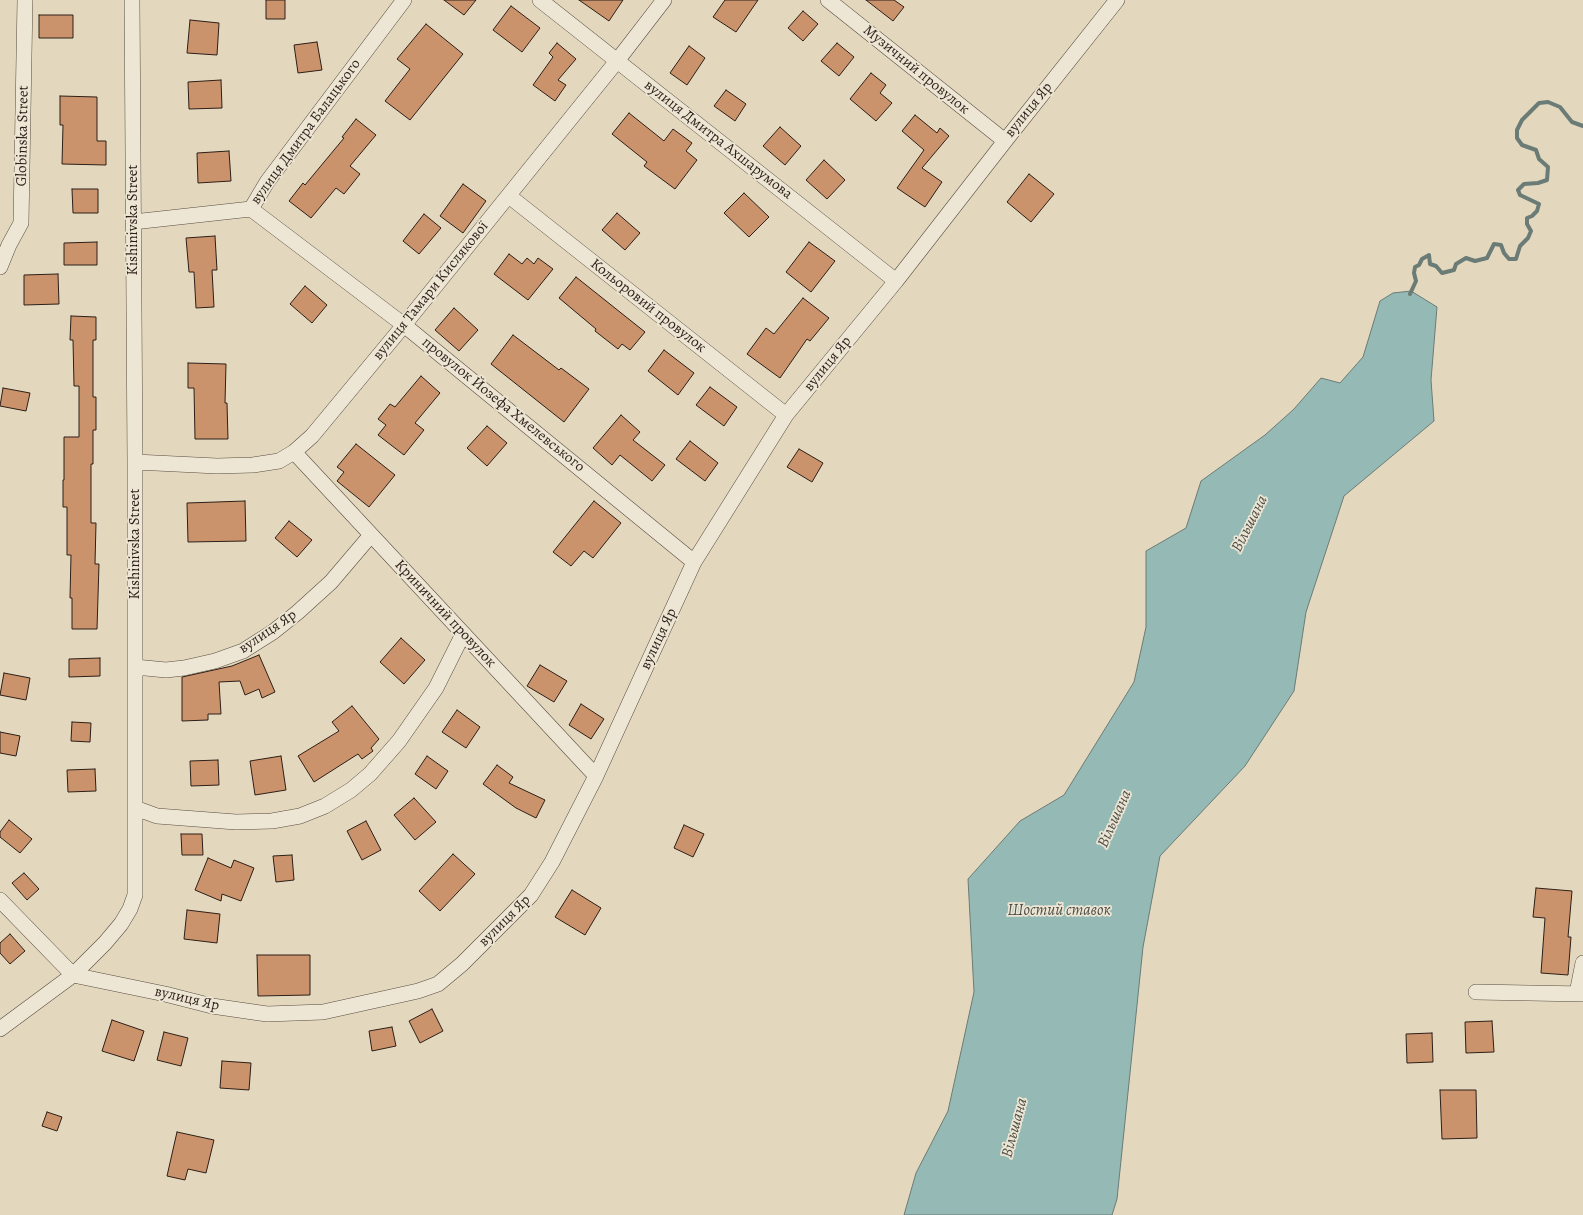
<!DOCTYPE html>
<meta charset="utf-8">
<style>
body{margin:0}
canvas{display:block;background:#e3d8bd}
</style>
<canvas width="1583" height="1215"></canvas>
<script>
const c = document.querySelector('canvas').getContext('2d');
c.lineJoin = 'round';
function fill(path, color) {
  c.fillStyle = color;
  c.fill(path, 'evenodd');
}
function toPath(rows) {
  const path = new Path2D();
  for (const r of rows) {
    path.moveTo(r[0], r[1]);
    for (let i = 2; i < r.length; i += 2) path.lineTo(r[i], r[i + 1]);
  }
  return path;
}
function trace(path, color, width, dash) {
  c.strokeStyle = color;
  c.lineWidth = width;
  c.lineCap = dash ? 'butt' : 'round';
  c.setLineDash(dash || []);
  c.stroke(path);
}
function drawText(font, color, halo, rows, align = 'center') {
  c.font = font + ' Alegreya,serif';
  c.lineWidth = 3.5;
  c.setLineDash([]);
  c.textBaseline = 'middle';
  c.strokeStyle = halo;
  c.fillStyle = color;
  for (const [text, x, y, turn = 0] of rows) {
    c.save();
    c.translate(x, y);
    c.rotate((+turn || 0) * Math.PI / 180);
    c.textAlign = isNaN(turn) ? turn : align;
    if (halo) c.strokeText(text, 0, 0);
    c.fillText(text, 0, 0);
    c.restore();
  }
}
const water = toPath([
 [1411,291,1437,307,1431,380,1434,421,1344,496,1306,612,1294,691,1245,766,1160,856,1143,947,1117,1199,1112,1215,904,1215,916,1173,948,1111,974,992,968,879,1020,821,1064,795,1134,682,1146,627,1146,551,1186,528,1201,481,1265,435,1294,409,1321,378,1340,383,1363,357,1380,301,1393,293,1411,291]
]);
fill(water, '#95b9b4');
trace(water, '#6b7b76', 1);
trace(toPath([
 [1410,294,1416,281,1414,273,1415,267,1419,265,1422,259,1429,255,1430,264,1436,266,1442,273,1454,270,1456,264,1466,258,1475,261,1487,258,1494,244,1501,245,1504,253,1509,259,1516,259,1520,246,1528,238,1531,231,1527,224,1527,218,1532,216,1537,211,1539,204,1520,195,1518,190,1524,184,1538,183,1547,180,1548,167,1539,159,1536,150,1522,145,1517,138,1517,130,1522,120,1539,103,1548,102,1560,107,1572,122,1583,126]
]), '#6b7b76', 4);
const building = toPath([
 [266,0,285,0,285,19,266,19,266,0],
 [444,0,476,0,464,15,444,0],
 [579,0,623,0,609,21,579,0],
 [725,0,758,0,736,32,713,17,725,0],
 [866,0,894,0,904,7,893,21,866,0],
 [511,6,540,28,522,52,493,30,511,6],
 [803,11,818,24,803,41,788,28,803,11],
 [39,15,73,15,73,38,39,38,39,15],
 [190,20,219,23,217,55,187,53,190,20],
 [426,24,463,54,410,120,385,101,410,69,397,59,426,24],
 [317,42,322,70,298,73,294,45,317,42],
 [557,43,576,59,558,80,566,85,555,101,533,85,553,57,549,53,557,43],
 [837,43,854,57,839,76,821,61,837,43],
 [689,46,705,58,687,85,670,73,689,46],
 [871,73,886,85,880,93,892,103,876,121,850,99,871,73],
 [221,80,222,108,189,109,188,82,221,80],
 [726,90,746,104,735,121,714,106,726,90],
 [60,96,97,97,97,141,106,141,106,165,62,164,63,125,60,125,60,96],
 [629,113,664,141,673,129,692,143,686,151,697,160,675,189,644,166,647,162,612,134,629,113],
 [915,115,937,133,940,128,949,136,922,168,942,182,925,207,897,188,924,150,902,131,915,115],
 [356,119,376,135,350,166,360,174,344,194,336,188,311,218,289,201,303,183,305,185,344,138,342,137,356,119],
 [780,127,801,146,785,165,763,146,780,127],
 [229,151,231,181,198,183,197,153,229,151],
 [824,160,845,180,827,199,806,180,824,160],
 [1029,174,1054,194,1031,222,1007,202,1029,174],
 [463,184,486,201,463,233,440,216,463,184],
 [72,189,98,189,98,213,73,213,72,189],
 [744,193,769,217,749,237,724,213,744,193],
 [617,213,640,233,625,250,602,230,617,213],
 [424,214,441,228,419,254,403,241,424,214],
 [215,236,217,270,212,270,214,307,196,308,194,272,189,272,186,238,215,236],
 [97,242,97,265,64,265,64,243,97,242],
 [809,242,835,261,811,292,786,272,809,242],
 [509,254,522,264,527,258,534,264,538,258,553,269,528,300,494,274,509,254],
 [58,274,59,304,24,305,24,275,58,274],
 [576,277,645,332,630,350,622,344,618,349,595,331,596,329,559,298,576,277],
 [305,286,327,305,312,323,290,304,305,286],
 [803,298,829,318,810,341,807,339,780,378,747,354,766,328,774,334,803,298],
 [454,308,478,330,459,351,435,330,454,308],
 [71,316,96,317,96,340,93,340,93,397,96,397,96,430,93,430,93,464,91,464,91,523,96,523,95,564,99,564,97,629,72,629,72,598,70,598,71,555,67,555,67,507,63,507,63,480,64,480,64,437,79,437,79,386,74,386,73,340,70,340,71,316],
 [513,335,559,370,561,368,589,389,564,422,491,364,513,335],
 [664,350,694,373,678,395,648,371,664,350],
 [188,363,226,364,225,403,227,403,228,439,195,439,194,388,188,388,188,363],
 [421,376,440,393,415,423,424,430,404,455,378,435,386,425,378,419,390,404,395,407,421,376],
 [710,387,737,407,724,426,696,405,710,387],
 [3,388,30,393,26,411,0,406,3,388],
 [621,415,640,432,633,440,665,465,652,481,620,455,612,465,593,448,621,415],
 [487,426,507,443,487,466,467,448,487,426],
 [690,441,718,463,705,481,676,459,690,441],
 [356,444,395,475,369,507,337,481,344,472,337,467,356,444],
 [799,449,823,463,812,482,787,467,799,449],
 [245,501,246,541,188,542,187,503,245,501],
 [594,501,621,523,593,558,584,551,571,566,553,552,594,501],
 [289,521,312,540,297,557,275,538,289,521],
 [401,638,425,660,404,684,380,662,401,638],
 [259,655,275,692,262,698,259,689,245,695,240,681,219,682,221,714,208,714,208,720,182,721,182,677,232,666,259,655],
 [100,658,100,676,69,677,69,659,100,658],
 [540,665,567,681,554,702,527,686,540,665],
 [4,673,30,678,26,700,0,695,4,673],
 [581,704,604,719,591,739,569,725,581,704],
 [352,706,379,739,371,748,373,751,362,759,358,754,314,782,298,756,339,731,332,722,352,706],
 [457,710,480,727,466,748,442,732,457,710],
 [72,722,91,723,90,742,71,741,72,722],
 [0,732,20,736,16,756,0,753,0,732],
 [281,756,286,790,255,795,250,761,281,756],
 [427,756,448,771,436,789,415,774,427,756],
 [218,760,219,785,191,786,190,761,218,760],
 [497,765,513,777,509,783,545,800,536,818,516,808,483,784,497,765],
 [95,769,96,791,68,792,67,770,95,769],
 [414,798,436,822,415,840,394,815,414,798],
 [9,820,32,839,20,853,0,837,0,832,9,820],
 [366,821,381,850,362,860,347,831,366,821],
 [684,825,704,834,693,857,674,848,684,825],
 [181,834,202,834,203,855,182,855,181,834],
 [453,854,475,874,440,911,419,891,453,854],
 [292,855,294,880,276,882,273,856,292,855],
 [208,858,231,868,234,860,254,868,241,901,222,894,221,901,195,890,208,858],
 [24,873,39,889,27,900,12,883,24,873],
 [1536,888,1572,891,1568,937,1571,937,1568,975,1541,973,1545,918,1533,917,1536,888],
 [572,890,601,908,585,935,555,917,572,890],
 [187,910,220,914,217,943,184,939,187,910],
 [10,934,25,951,10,964,0,953,0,943,10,934],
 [257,955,310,955,310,995,258,996,257,955],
 [432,1009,443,1031,420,1043,409,1021,432,1009],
 [112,1020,144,1031,134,1061,102,1051,112,1020],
 [1492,1021,1494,1052,1466,1053,1465,1022,1492,1021],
 [392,1027,396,1046,372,1051,369,1031,392,1027],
 [164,1032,188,1038,181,1066,157,1060,164,1032],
 [1432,1033,1433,1062,1407,1063,1406,1034,1432,1033],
 [222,1061,251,1063,249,1090,220,1088,222,1061],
 [1440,1090,1476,1090,1477,1138,1442,1139,1440,1090],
 [47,1112,62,1117,57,1131,42,1126,47,1112],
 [177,1132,214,1140,206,1173,188,1169,185,1180,167,1176,177,1132]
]);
fill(building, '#cb936c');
trace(building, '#2d1e18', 1);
const minor = toPath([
 [540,0,896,281],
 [828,0,1005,141],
 [509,196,786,415],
 [251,209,404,325,694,562],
 [133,222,251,209,267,182,404,0],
 [0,267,9,245,21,223,25,0],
 [294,452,596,776],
 [135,462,217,466,253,465,279,461,294,452,312,436,404,325,617,61,664,0],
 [135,667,166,670,184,668,215,661,243,651,273,632,298,612,331,582,371,535],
 [135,808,157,816,236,822,272,821,300,816,325,806,351,790,370,774,399,741,436,688,463,634],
 [0,900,73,975,165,994,212,1006,267,1014,323,1012,418,991,438,984,462,964,531,895,552,862,596,776,694,562,786,415,896,281,1005,141,1117,0],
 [1476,992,1583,994],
 [1577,993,1583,963],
 [0,1029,73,975,105,943,121,924,130,909,135,895,135,462,132,0]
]);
trace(minor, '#5a4c41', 16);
trace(minor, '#ede6d4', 15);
drawText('15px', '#2d1e18', '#ede6d4', [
 ["Музичний провулок",916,70,39],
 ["вулиця Яр",1029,110,-51],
 ["вулиця Дмитра Балацького",306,132,-54],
 ["Globinska Street",23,136,-89],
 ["вулиця Дмитра Ахшарумова",718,140,38],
 ["Kishinivska Street",133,220,-90],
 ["вулиця Тамари Кислякової",431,291,-51],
 ["Кольоровий провулок",648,306,38],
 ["вулиця Яр",828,364,-51],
 ["провулок Йозефа Хмелевського",503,405,39],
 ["Kishinivska Street",135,544,-90],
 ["Криничний провулок",445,614,47],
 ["вулиця Яр",268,632,-34],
 ["вулиця Яр",659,639,-65],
 ["вулиця Яр",505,921,-45],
 ["вулиця Яр",187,999,13]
]);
drawText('italic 16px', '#4c4c47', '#ede6d4', [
 ["Вільшана",1250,524,-63],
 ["Вільшана",1115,819,-66],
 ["Шостий ставок",1059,911],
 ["Вільшана",1015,1128,-75]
]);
</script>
